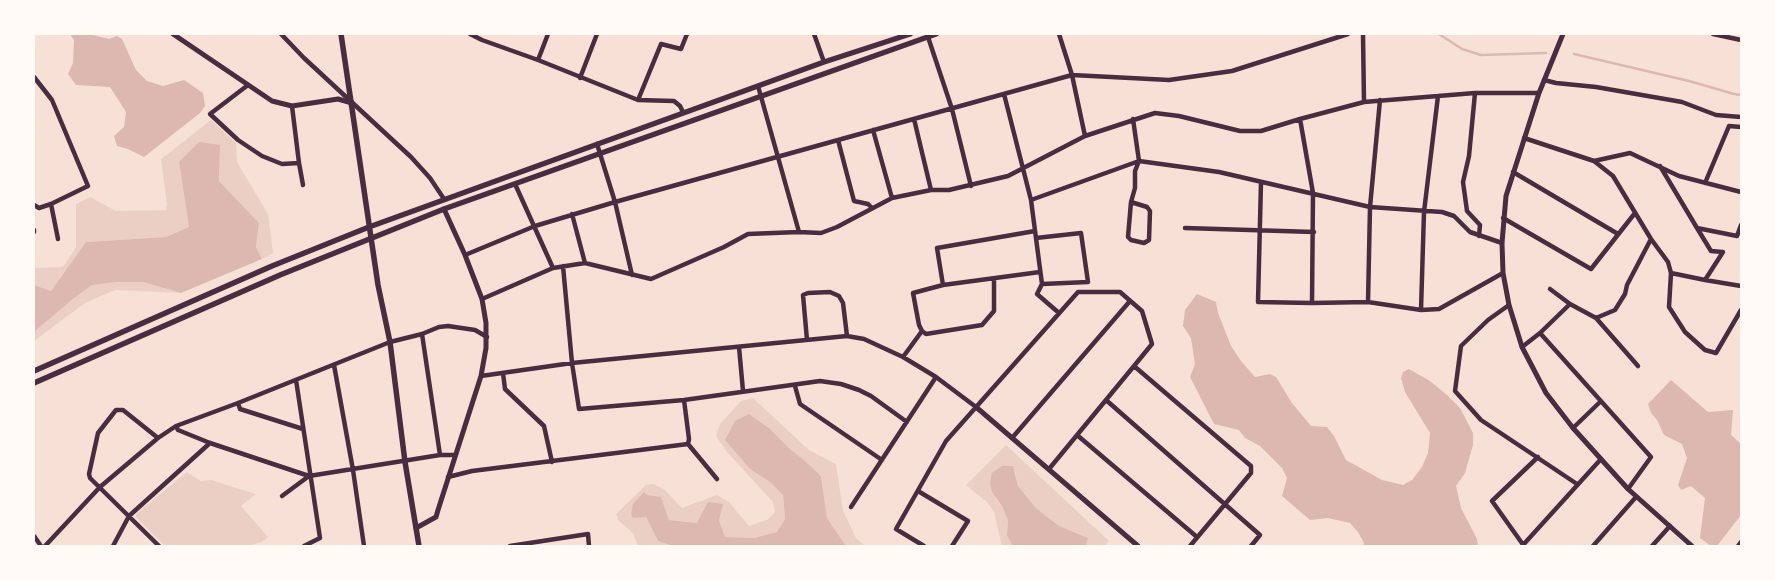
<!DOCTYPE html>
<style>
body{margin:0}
#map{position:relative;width:1775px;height:580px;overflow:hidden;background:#f7e1d7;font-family:Jost,sans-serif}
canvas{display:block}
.frame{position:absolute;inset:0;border:35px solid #fffaf5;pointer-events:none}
</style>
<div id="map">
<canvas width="1775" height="580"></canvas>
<div class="frame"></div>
</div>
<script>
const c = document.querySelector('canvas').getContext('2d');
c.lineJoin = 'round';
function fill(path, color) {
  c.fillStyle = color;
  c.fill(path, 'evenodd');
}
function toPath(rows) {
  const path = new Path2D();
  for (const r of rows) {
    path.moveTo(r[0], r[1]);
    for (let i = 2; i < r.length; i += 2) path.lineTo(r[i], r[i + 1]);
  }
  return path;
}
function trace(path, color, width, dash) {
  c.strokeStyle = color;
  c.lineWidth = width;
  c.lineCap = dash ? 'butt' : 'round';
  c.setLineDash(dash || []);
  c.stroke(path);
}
fill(toPath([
 [211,120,236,143,237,162,268,214,273,253,262,259,256,247,259,223,219,181,220,145,179,162,189,227,166,237,86,242,51,291,34,285,34,268,63,267,76,247,76,204,90,197,116,211,166,210,167,205,161,159],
 [117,282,143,282,181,293,115,290,85,303,34,341,34,332,74,298,92,285],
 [753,398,809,450,836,464,843,511,856,538,865,546,846,546,827,518,821,476,804,460,791,450,770,429,739,455,750,469,770,482,783,495,785,519,777,533,754,538,725,537,719,520,698,523,669,520,661,497,646,517,658,541,673,546,638,546,633,533,618,520,616,514,646,485,653,484,664,489,682,508,717,495,729,502,749,526,767,520,775,512,773,502,727,452,716,436,720,424,741,401],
 [1006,445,1109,541,1105,546,1086,546,1088,538,1059,526,1036,508,1018,486,1015,471,992,492,1002,506,1008,520,1007,536,1013,546,1002,546,994,512,988,503,966,485],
 [187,472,201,481,211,480,256,494,241,506,268,537,262,542,248,546,165,546,136,517,136,514]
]), '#ebcfc5');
fill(toPath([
 [70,34,89,34,109,39,117,36,122,39,136,70,147,81,163,86,184,80,203,93,205,106,200,113,144,157,128,149,117,146,114,136,124,127,126,112,110,87,76,85,68,74,73,63,74,40],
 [199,142,220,145,219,181,259,223,256,247,262,259,181,293,143,282,117,282,92,285,74,298,34,332,34,285,51,291,86,242,166,237,189,227,179,162],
 [1197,294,1216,302,1218,313,1231,346,1241,361,1255,377,1270,374,1276,377,1292,403,1311,426,1327,427,1334,436,1346,460,1382,480,1403,485,1412,480,1422,467,1428,453,1430,433,1405,392,1401,378,1403,372,1409,369,1430,381,1447,395,1460,408,1473,433,1473,445,1465,473,1456,486,1461,508,1477,539,1478,546,1363,546,1364,543,1358,532,1350,523,1328,518,1310,520,1282,496,1287,478,1282,468,1260,446,1245,438,1239,430,1214,424,1190,377,1195,364,1191,338,1183,326,1185,310],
 [1671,380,1708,412,1733,410,1731,435,1741,444,1741,515,1717,546,1711,546,1700,538,1705,498,1691,486,1681,490,1678,485,1687,458,1682,444,1664,435,1657,420,1651,413,1648,404],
 [749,414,770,429,791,450,804,460,821,476,827,518,846,546,673,546,658,541,646,517,633,518,631,514,633,504,644,492,647,495,661,497,669,520,697,523,708,502,723,504,719,520,725,537,754,538,777,532,785,519,783,495,770,482,750,469,725,440,735,421],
 [1002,466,1013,466,1018,486,1036,508,1059,526,1088,538,1086,546,1013,546,1007,536,1008,520,1002,506,992,492,990,483,992,473]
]), '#dcb8b0');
trace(toPath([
 [1439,34,1462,49,1481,55,1546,53],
 [1574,54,1689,81,1734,94,1741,95]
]), '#dcb8b0', 2.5);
trace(toPath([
 [281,34,304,58,411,157,430,178,444,199],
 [470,34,482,40,538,60,638,100,674,101,680,106,683,112],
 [814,34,824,62],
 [927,34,952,109,971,186],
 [1059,34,1072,75,1085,136],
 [1363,34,1364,102],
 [1713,34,1741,40],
 [538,60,548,34],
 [34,77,52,100,88,186,51,204,39,208,34,205],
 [580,78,597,34],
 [1544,80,1556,83,1596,87,1682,102,1716,115,1741,117],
 [248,85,210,114,238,140,262,156,282,164,299,163,292,106],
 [758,86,799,232],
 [1475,93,1469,156,1463,182,1467,211,1480,225,1479,236],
 [1004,94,1031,200,1042,284,1037,294,1059,313],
 [638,100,661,44,681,49,687,34],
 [914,119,931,190],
 [1300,119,1313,193,1312,303,1368,302,1421,310,1439,309,1503,273],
 [873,130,892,198],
 [1524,138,1594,161,1613,176,1651,239,1668,262,1671,273,1669,307,1685,332,1705,350,1716,353,1741,310],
 [838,140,854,201,868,204,872,208],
 [597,144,615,202,632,275],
 [1594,161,1630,153,1679,176,1741,192],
 [299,163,303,185],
 [1660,166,1697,228,1737,236,1741,225],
 [1513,172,1618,234],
 [1261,182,1258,302,1312,303],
 [1705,183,1729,126,1741,127],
 [515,184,553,268],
 [1031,200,1139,161,1219,172,1370,207,1442,212,1454,216,1470,232,1502,243],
 [1131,202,1147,207,1150,211,1149,240,1144,243,1131,240,1128,237,1131,202,1135,188,1135,171,1139,161,1133,119],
 [51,204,58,239],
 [572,214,585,263],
 [1503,218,1591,269,1635,213],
 [1185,228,1314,232],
 [1697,228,1711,251,1723,252,1705,280],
 [34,230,34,232],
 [1036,238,1081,233,1088,282,1042,284],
 [465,255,535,226,615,202,1072,75,1169,80,1232,71,1348,34],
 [563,266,572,363,579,409,684,400,820,381,841,384,859,390,871,396,907,422],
 [1671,273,1705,280,1741,286],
 [994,279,994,311,982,325,926,334,922,331,919,325,913,293,943,285,1040,272],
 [943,285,937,248,1035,231],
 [1550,289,1570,304,1596,318,1638,366],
 [482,299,553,268,585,263,651,279,724,247,748,234,799,232,821,233,837,227,892,198,931,190,949,190,1008,176,1085,136,1155,113,1179,116,1240,131,1261,131,1300,119,1364,102,1475,93,1539,93],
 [1368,302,1370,207,1380,100],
 [1509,305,1488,320,1461,346,1455,391,1481,420,1577,484],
 [1421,310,1424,212,1438,96],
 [1596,318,1615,310,1625,294,1627,285,1651,239],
 [1540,333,1570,304],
 [422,334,440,455],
 [807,340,803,295,808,293,830,292,839,296,843,303,847,336],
 [739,347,743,391],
 [1522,347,1540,333,1651,457,1628,489],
 [903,357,922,331],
 [334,365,353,470,364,546],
 [503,373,505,389,544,426,552,462],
 [481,376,572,363,847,336,864,339,903,357,936,377,976,407],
 [296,380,320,538,304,546],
 [795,386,800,404,882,460],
 [1106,400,1260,535,1251,546],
 [238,403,240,409,303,429],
 [176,426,178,430,210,443,309,476,440,455,455,455],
 [1573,428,1601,401],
 [1077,435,1197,537],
 [158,438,123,410,116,410,98,433,89,474,90,478,159,546],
 [1012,438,1130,301],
 [688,444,717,479],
 [1049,469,1134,366,1251,466,1251,473,1190,546],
 [448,477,472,471,688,444,689,439,684,400],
 [918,491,968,521,952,546],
 [282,496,309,476],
 [851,507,936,377],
 [34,536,41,546],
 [1523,545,1601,459],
 [45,546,100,487,158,438,176,426,238,403,390,342,422,334,439,327,448,326,475,330,487,337],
 [113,546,129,516,210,443],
 [510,546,588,534,589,546],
 [924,546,896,529,946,441,1078,292,1120,292,1142,311,1152,344,1134,366],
 [1524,546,1492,501,1538,457],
 [1593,546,1636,497],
 [1652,546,1670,526],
 [1738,546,1741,542]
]), '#4a2c40', 4.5);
trace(toPath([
 [173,34,272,101,292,106,338,99,352,103],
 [1563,34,1539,93,1506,196,1502,243,1503,273,1509,305,1522,347,1546,393,1573,428,1628,489,1692,546],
 [976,407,1138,546],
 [416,528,436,517,438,510,481,376,486,348,486,323,482,299,465,255,444,209]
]), '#4a2c40', 5);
trace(toPath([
 [341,34,378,285,390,342,405,462,419,546],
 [34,371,272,266,369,227,824,62,910,34],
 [34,383,280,275,444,209,936,34]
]), '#4a2c40', 5.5);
</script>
